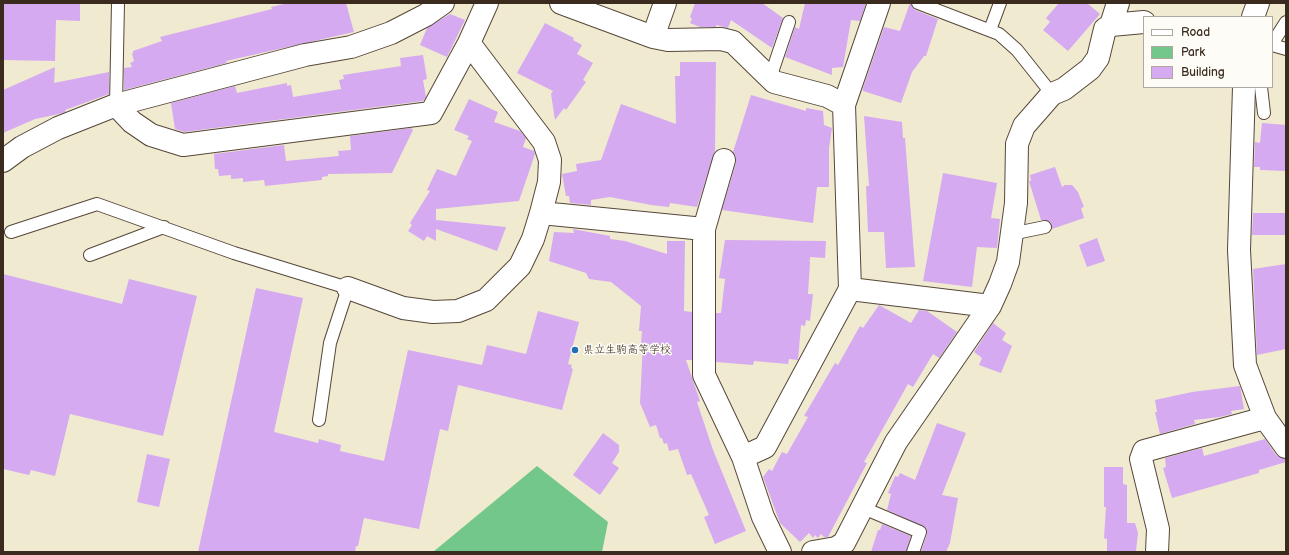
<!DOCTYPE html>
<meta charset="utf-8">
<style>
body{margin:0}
#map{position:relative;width:1289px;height:555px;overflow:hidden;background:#f0ead0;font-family:"Balsamiq Sans",sans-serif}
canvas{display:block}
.frame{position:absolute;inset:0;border:4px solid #3b2a1e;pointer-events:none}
.legend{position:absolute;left:1143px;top:16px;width:130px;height:72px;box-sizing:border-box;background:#fdfcf7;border:1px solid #afa8a0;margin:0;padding:5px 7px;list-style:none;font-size:12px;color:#3b2a1e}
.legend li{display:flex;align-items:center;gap:8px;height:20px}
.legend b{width:20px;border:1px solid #afa8a0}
</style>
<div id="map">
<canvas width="1289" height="555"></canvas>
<div class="frame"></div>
<ul class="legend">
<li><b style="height:5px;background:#fff"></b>Road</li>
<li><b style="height:11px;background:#74c78b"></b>Park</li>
<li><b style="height:11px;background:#d5aaf0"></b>Building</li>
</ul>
</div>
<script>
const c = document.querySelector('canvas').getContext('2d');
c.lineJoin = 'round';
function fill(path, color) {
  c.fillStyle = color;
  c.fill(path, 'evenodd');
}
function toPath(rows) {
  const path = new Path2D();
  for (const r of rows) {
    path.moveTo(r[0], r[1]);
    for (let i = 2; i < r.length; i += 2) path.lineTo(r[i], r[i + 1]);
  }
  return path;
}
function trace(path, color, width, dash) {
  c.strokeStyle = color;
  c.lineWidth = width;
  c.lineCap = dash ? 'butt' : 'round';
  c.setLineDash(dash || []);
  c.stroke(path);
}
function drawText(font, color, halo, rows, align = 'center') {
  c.font = font + ' "Balsamiq Sans","Klee One",sans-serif';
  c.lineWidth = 3;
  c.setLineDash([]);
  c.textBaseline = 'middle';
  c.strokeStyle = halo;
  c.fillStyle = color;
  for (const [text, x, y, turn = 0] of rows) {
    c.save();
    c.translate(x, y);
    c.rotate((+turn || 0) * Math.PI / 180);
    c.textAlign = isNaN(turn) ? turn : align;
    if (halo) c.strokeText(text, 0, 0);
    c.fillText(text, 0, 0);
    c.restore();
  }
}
fill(toPath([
 [537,466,608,522,602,552,433,552]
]), '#74c78b');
fill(toPath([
 [4,3,80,3,80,21,56,20,55,61,3,60],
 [288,3,346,3,354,32,226,61,227,63,124,90,124,68,132,67,130,63,134,61,132,54,133,53,133,51,162,41,160,37,272,9,271,7],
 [695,3,762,3,783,18,772,48,731,20,728,28,716,25,716,27,700,27,690,23,692,19,690,17],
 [805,3,866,3,860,21,851,20,843,67,832,68,832,75,785,57,795,27,799,29],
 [910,3,915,10,938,19,926,56,924,56,912,72,901,103,863,91,863,88,884,27,900,31],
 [1059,3,1087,3,1100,14,1068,51,1043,30,1050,22,1046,18],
 [450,14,465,20,447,57,420,45,427,28],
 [545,23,574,38,573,40,582,45,577,54,593,63,583,80,586,82,566,110,564,108,555,120,551,94,553,91,517,73],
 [423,55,427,79,423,80,426,97,423,101,184,132,175,129,171,103,235,86,237,93,287,83,287,86,291,85,293,97,341,89,339,80,344,79,343,75,401,66,400,58],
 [680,62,716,62,715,151,697,207,670,203,669,207,651,205,610,197,591,200,591,205,570,203,569,196,566,196,562,174,577,171,576,164,601,160,621,104,676,124,675,76,680,76],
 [55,67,54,83,109,72,109,94,65,110,66,112,59,114,35,119,3,133,3,90],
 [751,95,806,111,806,108,823,111,824,125,832,128,829,148,829,187,817,187,813,223,722,210,736,163,736,157,733,152],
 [469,99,498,112,494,122,520,131,526,138,523,147,534,151,535,154,519,201,436,209,436,220,506,227,497,251,436,229,436,241,427,236,424,241,408,231,412,225,410,223,430,191,427,190,437,169,456,176,472,141,467,139,469,136,454,130],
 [864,116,902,122,903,138,905,138,915,267,886,268,884,232,868,232,866,186,869,186],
 [1262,123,1286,125,1286,171,1260,170,1260,167,1254,167,1255,142,1260,143],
 [411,128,413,130,392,173,328,174,328,176,322,177,322,180,265,186,264,180,243,182,243,178,231,179,231,175,219,176,218,169,215,169,214,154,284,145,286,161,339,156,338,151,351,150,350,136],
 [1055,167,1062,187,1065,185,1072,185,1078,192,1084,207,1081,208,1084,218,1052,229,1050,222,1041,220,1029,181,1031,181,1030,175],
 [943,173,997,183,991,218,1000,219,997,248,977,247,972,287,923,281],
 [1253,213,1286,213,1286,235,1252,235],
 [573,229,610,236,610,239,625,241,667,254,667,241,685,241,684,311,692,312,692,360,686,360,700,401,697,402,713,450,746,531,715,544,704,517,709,515,691,474,687,475,678,449,669,451,667,443,664,444,662,438,660,438,656,425,650,427,640,403,643,343,641,343,642,331,639,331,641,306,611,282,589,279,586,273,549,261,554,232,574,233],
 [1097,238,1105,261,1087,267,1079,245],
 [725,240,826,241,825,258,810,257,810,261,808,260,810,262,808,294,813,294,810,321,806,320,805,326,801,325,798,360,789,359,788,364,754,361,753,365,716,362,716,313,721,313,725,279,719,278],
 [1286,264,1286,349,1257,355,1253,269],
 [3,274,122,304,129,279,197,296,163,436,70,414,55,476,31,470,29,475,3,469],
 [256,288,303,298,274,432,318,443,319,439,341,445,340,451,384,461,408,350,482,365,487,345,526,354,538,311,579,322,568,364,572,365,571,368,573,369,562,410,458,385,448,431,440,429,419,529,364,518,358,546,356,546,355,552,198,552],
 [879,305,911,323,919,310,927,311,957,332,939,358,933,354,913,387,908,384,864,462,867,463,828,537,824,537,821,534,818,538,815,535,813,538,809,533,800,542,780,523,763,477,769,469,772,471,782,452,787,454,808,417,804,416,835,363,838,365,860,326,863,328],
 [993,323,1006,333,1002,340,1012,346,1001,373,979,365,982,358,974,352],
 [1240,386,1244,409,1231,411,1232,414,1220,417,1194,420,1195,424,1160,434,1155,412,1157,412,1155,400,1192,392],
 [937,423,966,433,942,495,958,498,950,543,946,552,921,552,927,534,926,528,887,510,891,494,888,493,895,476,898,477,900,473,915,480],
 [603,433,619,445,619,452,612,463,619,468,600,495,573,475],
 [1265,439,1276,455,1286,459,1286,462,1259,470,1259,473,1172,498,1163,468,1166,467,1165,458,1202,448,1204,456],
 [147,454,170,459,159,507,137,502],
 [1104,467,1123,467,1123,484,1127,485,1127,523,1135,523,1138,533,1136,551,1107,551,1107,539,1104,538,1106,507,1104,507],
 [882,524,911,536,906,552,871,552,878,530,880,530]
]), '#d5aaf0');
const service = toPath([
 [918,3,999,34,1017,50,1052,94],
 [990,30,1000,3],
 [1272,44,1286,22],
 [1272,45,1286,49],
 [770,78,789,22],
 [1261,87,1264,113],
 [116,105,118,3],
 [11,232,97,204,234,253,348,288,330,343,319,420],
 [1011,234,1045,227],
 [90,255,164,227],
 [861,507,920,532,913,552]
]);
const minor = toPath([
 [561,3,653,37,668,40,721,39,733,42,774,82,827,96,844,105],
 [1253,17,1258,3],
 [1111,25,1118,3],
 [653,37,665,3],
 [1244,87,1239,250,1245,365,1265,418,1286,447],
 [116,105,132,122,151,135,183,145,431,113,469,43,487,3],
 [3,161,22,147,58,128,116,105,305,55,351,47,391,33,426,15,443,3],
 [541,213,704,229,704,375,743,457,763,517,780,552],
 [704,229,724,160],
 [348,288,403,308,433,312,458,311,486,300,520,266,533,239,541,213,549,182,550,160,544,142,469,43],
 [850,289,990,306],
 [743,457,765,447,850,289,844,105,879,3],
 [813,552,836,548,844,543,896,442,990,306,1000,284,1008,262,1016,203,1017,144,1024,126,1052,94,1064,89,1090,69,1098,58,1105,29,1111,25,1144,22],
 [1157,552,1158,529,1141,459,1144,451,1265,418]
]);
trace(service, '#564739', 14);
trace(minor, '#564739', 24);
trace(service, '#fff', 12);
trace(minor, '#fff', 22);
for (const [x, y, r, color] of [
 [575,350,4,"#1f6fb2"]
]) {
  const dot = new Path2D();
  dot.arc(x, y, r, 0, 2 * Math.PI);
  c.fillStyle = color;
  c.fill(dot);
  trace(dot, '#fdfcf7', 1.5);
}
drawText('11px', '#3b2a1e', '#fdfcf7', [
 ["県立生駒高等学校",583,350]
], 'left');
</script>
